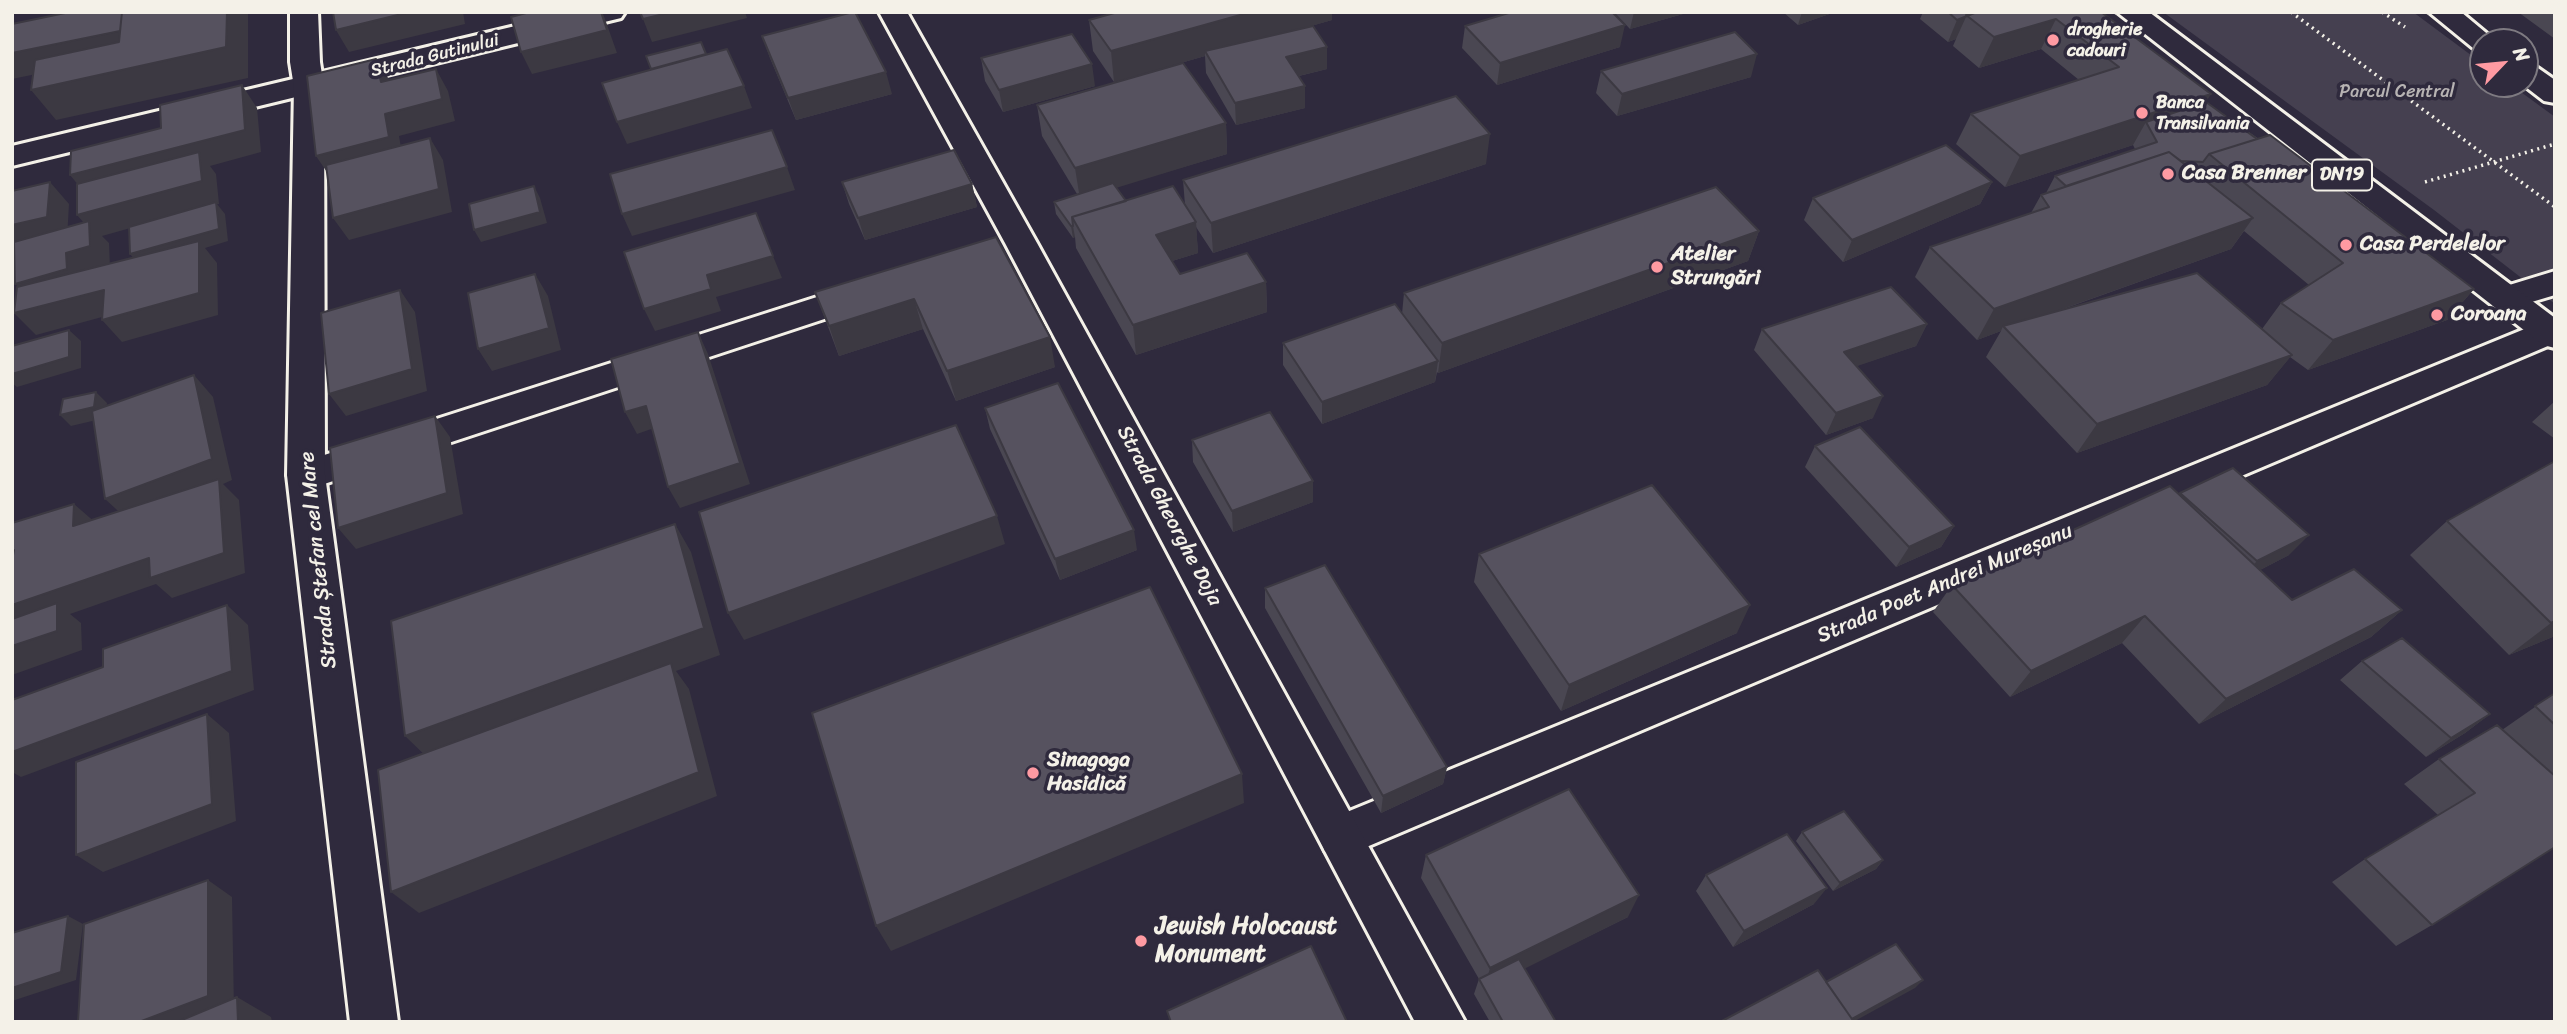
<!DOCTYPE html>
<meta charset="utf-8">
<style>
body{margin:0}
#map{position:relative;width:2567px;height:1034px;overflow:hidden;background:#2f2a3d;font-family:Sriracha,sans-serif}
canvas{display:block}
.frame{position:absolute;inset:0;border:14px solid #f4f1e8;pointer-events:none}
.north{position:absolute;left:2469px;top:28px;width:70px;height:70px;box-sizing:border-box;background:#2f2a3d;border:2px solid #7e7a81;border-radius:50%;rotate:64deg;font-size:19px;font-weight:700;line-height:28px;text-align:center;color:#f4f1e8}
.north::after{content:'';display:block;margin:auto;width:24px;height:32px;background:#ff9aa2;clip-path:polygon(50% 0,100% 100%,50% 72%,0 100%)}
</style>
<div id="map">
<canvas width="2567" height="1034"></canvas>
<div class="frame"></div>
<div class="north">N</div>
</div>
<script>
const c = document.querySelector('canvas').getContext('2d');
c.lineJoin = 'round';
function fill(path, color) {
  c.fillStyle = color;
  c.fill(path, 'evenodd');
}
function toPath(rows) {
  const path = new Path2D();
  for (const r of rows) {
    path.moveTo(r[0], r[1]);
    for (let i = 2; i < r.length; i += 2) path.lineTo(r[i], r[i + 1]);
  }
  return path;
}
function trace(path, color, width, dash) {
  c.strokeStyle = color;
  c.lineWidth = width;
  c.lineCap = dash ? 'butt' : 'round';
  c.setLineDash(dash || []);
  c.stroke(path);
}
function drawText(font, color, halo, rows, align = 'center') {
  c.font = font + ' Sriracha,sans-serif';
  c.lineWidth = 7;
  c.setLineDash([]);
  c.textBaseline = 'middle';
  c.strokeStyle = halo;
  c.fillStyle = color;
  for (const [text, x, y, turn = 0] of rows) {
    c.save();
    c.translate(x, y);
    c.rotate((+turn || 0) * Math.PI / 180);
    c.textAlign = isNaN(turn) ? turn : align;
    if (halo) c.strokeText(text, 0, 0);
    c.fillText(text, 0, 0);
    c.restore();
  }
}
fill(toPath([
 [2163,12,2413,12,2483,64,2483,84,2510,84,2555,117,2555,304,2434,210]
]), '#454050');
const minor = toPath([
 [574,12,625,12,621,18,12,166,12,146,574,12],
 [2555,271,2555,295,2505,310,2493,306,2488,298,2493,290,2555,271],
 [870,280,882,284,887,292,882,300,306,490,293,485,287,475,293,465,870,280],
 [2549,319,2555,320,2555,343,1357,851,1341,857,1325,851,1319,836,1325,821,2549,319]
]);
const major = toPath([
 [290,12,318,12,320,62,324,87,325,475,398,1022,350,1022,287,475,294,87,290,62,290,12],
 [879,12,907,12,1037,243,1465,1022,1415,1022,1005,243,879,12],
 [2117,12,2149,12,2555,318,2555,348,2543,345,2117,12],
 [2429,12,2461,12,2497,42,2483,42,2483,51,2473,48,2429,12],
 [2525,63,2535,66,2555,80,2555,103,2544,101,2522,84,2525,84,2525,63]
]);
trace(minor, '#f4f1e8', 6);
trace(major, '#f4f1e8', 6);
trace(toPath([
 [2291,12,2555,207],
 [2382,12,2405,27],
 [2425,182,2555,144]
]), '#f4f1e8', 3.5, [2, 4.5]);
fill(minor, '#2f2a3d');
fill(major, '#2f2a3d');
fill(toPath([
 [1614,12,1690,12,1630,29],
 [1783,12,1835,12,1798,25],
 [1923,12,2101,12,2206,102,2474,289,2447,320,2308,370,2290,357,2267,385,2077,453,1986,357,2001,331,1977,340,1915,277,1930,247,2031,213,2041,195,2046,193,2055,176,2135,149,2133,145,2005,187,1956,144,1971,114,2079,80,2041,49,1979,68,1953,46,1956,39,1948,42,1920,19],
 [2244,231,2309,285,2281,303,2262,329,2052,313,2231,249],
 [2518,12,2555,12,2555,39],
 [1089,20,1332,20,1307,27,1327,47,1327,69,1299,76,1305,108,1236,125,1206,73,1205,56,1114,82,1093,51],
 [1465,26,1620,47,1497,85,1462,48],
 [762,36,892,94,796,120,770,58],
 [981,58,1095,86,1003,112,985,81],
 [1601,71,1751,77,1617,116,1596,93],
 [1037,105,1226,123,1227,154,1116,187,1126,201,1185,205,1183,180,1486,164,1213,253,1196,227,1198,253,1172,261,1180,274,1266,282,1267,312,1136,355,1076,248,1075,237,1073,238,1056,214,1054,202,1077,194,1042,136],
 [842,182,972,184,977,207,865,240,849,204],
 [1992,182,1980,204,1843,262,1804,220,1813,198],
 [1759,231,1748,261,1438,373,1437,372,1435,382,1322,424,1283,365,1283,343,1402,314,1404,293],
 [996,237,1055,367,956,401,923,329,839,356,815,292],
 [1927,324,1916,346,1856,366,1873,418,1826,435,1754,350,1762,329],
 [2555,401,2555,439,2532,422],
 [985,408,1137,550,1060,580,990,429],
 [1192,440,1313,502,1233,532,1193,462],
 [1815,446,1954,526,1941,547,1896,567,1805,467],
 [2555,461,2555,636,2509,655,2410,555,2447,521],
 [2180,493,2289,555,2260,570,2292,600,2402,610,2371,637,2199,724,2122,643,2010,697,1933,612,1952,585,2179,495],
 [1479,554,1737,633,1561,711,1474,582],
 [1265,588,1447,767,1443,784,1381,813,1265,608],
 [2362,661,2490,714,2465,733,2426,757,2340,680],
 [2555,693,2555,847,2432,925,2396,946,2332,882,2365,859,2438,815,2404,784,2439,759,2502,730],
 [1802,832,1883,860,1876,869,1833,891,1796,841],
 [1426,855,1628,917,1524,968,1556,1022,1490,1022,1474,994,1479,979,1421,878],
 [1706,875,1814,904,1733,947,1696,891]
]), '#4a4752');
fill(toPath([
 [227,12,248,12,248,78,56,120,31,90],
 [410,12,463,12,465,24,349,52,336,30],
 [601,12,602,12,605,19,617,53,532,74,521,52],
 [672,12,745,12,747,18,652,42,643,19],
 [1251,12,1332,12,1332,20,1208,56,1205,51,1205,56,1114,82,1111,51],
 [1634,12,1690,12,1630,29],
 [1802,12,1835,12,1798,25],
 [1966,17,1956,39,1948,42,1957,20],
 [2056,19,2041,49,1979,68,1994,37],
 [1625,25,1620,47,1497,85,1500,63],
 [123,31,139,53,12,79,12,53],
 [1327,47,1327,69,1286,79,1286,57],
 [1757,54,1751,77,1617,116,1622,94],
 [376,59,390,81,381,82],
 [1092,64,1095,86,1003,112,999,90],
 [436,69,448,91,455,121,399,136,403,159,331,178,316,156],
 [886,72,892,94,796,120,788,98],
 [242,85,257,108,261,152,210,166,216,174,219,204,217,204,225,214,228,241,205,248,217,263,218,315,122,342,102,320,140,266,130,254,216,204,102,236,109,243,110,268,36,306,15,284,90,230,77,215,89,198,70,175],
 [744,86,752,108,627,144,617,122],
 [1305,86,1305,108,1236,125,1235,103],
 [2211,94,2192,125,2146,122,2133,145,2005,187,2020,156],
 [1226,123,1227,154,1080,199,1075,168],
 [1490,134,1486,164,1213,253,1211,223],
 [430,138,443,160,452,212,349,240,333,218],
 [787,167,795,190,632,236,622,214],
 [50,182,69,204,67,239,12,253,12,225],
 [1992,182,1980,204,1843,262,1852,240],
 [972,184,977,207,865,240,858,218],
 [534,186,540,198,547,223,481,242,474,230],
 [2253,218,2231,249,2006,329,2003,326,2001,331,1977,340,1994,309],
 [1196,222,1198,253,1159,265,1156,235],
 [1071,226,1073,226,1075,237,1073,238],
 [1759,231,1748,261,1438,373,1442,343],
 [773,256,782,278,716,297,721,311,655,331,644,309,707,275],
 [535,274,548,296,561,350,492,371,478,349],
 [1266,282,1267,312,1136,355,1133,325],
 [2474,289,2447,320,2308,370,2333,340],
 [104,290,124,311,36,335,14,313],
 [400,290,415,312,427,391,346,416,329,394],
 [914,299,923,329,839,356,829,326],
 [1927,324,1916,346,1834,374,1844,352],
 [69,330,81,341,81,368,17,387,12,383,12,374],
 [698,332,708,354,750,484,680,508,668,487],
 [1050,337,1055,367,956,401,947,371],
 [2292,355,2267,385,2077,453,2097,424],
 [1438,361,1435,382,1322,424,1322,402],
 [194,375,213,397,232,480,223,484,239,500,245,573,172,598,156,584,70,614,81,623,82,650,12,675,12,605,128,520,105,499],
 [96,392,107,403,105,418,71,426,60,415],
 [1883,396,1873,418,1826,435,1836,413],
 [646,406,657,427,637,434,625,412],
 [435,416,450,437,463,514,356,549,338,528],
 [1313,481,1313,502,1233,532,1232,511],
 [74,504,97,524,73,526],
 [997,516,1005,544,744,640,728,613],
 [675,524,691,552,720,655,676,671,689,689,717,796,419,913,391,892,431,761,405,736],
 [1954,526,1941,547,1896,567,1909,547],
 [1134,530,1137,550,1060,580,1055,559],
 [2309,535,2289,555,2237,582,2257,561],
 [227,605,248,625,254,690,21,777,12,772,12,752],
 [1750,605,1737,633,1561,711,1569,685],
 [2402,610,2371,637,2199,724,2226,699],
 [2145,616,2122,643,2010,697,2031,671],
 [2555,621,2555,636,2509,655,2551,623],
 [207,714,229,733,236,821,103,872,76,855],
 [2490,714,2465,733,2426,757,2451,738],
 [1447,767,1443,784,1381,813,1383,796],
 [1242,774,1244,803,891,951,876,926],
 [1883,860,1876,869,1833,891,1840,883],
 [208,880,232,897,234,1010,203,1022,139,1022],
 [1827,888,1814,904,1733,947,1744,931],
 [1639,895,1628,917,1484,989,1490,968],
 [68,916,83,924,76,980,12,1001,12,988],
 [1923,980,1915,988,1853,1022,1847,1022],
 [237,997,271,1017,272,1022,238,1022]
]), '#3c3942');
const building = toPath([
 [70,12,122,12,120,31,12,53,12,24,70,12],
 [122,12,227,12,226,47,31,90,35,60,119,42,122,12],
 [333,12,410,12,336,30,333,12],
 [530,12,601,12,607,30,521,52,511,17,530,12],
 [640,12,672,12,643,19,640,12],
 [853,12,855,12,886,72,788,98,762,36,853,12],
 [1118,12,1251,12,1111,51,1089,20,1118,12],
 [1512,12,1612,12,1625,25,1500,63,1465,26,1512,12],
 [1948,12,1977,12,1957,20,1948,12],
 [1977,12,2101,12,2211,94,2020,156,1971,114,2119,67,2056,19,1994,37,1966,15,1977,12],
 [1313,26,1327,47,1286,57,1305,86,1235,103,1205,51,1313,26],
 [1735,32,1757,54,1622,94,1601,71,1735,32],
 [1072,34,1092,64,999,90,981,58,1072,34],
 [701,42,706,54,651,69,646,56,701,42],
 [727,49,744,86,617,122,602,83,727,49],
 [376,59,381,82,436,69,442,99,385,114,389,137,316,156,307,76,376,59],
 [1183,63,1226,123,1075,168,1037,105,1183,63],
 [242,85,245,130,70,175,71,151,161,128,160,105,242,85],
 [1456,96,1490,134,1211,223,1183,180,1456,96],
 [2206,102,2257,139,2209,154,2203,162,2181,161,2169,152,2066,186,2055,176,2157,142,2146,122,2206,102],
 [772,130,787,167,622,214,610,174,772,130],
 [2270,135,2474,289,2333,340,2281,303,2343,263,2209,154,2270,135],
 [430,138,439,189,333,218,326,165,430,138],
 [1946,145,1992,182,1852,240,1813,198,1946,145],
 [954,150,972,184,858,218,842,182,954,150],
 [199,152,202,181,77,215,77,184,199,152],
 [2169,152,2253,218,1994,309,1930,247,2049,207,2041,195,2169,152],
 [50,182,47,217,12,225,12,191,50,182],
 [1113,183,1126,201,1072,217,1073,226,1071,226,1054,202,1113,183],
 [534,186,540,212,474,230,469,204,534,186],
 [1173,186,1196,222,1156,235,1180,274,1247,253,1266,282,1133,325,1072,217,1173,186],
 [1716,187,1759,231,1442,343,1404,293,1716,187],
 [216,202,219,229,130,254,129,227,216,202],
 [756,213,773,256,707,275,711,289,644,309,624,252,756,213],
 [89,221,90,246,66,253,67,269,15,284,14,242,89,221],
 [996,237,1050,337,947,371,914,299,829,326,815,292,996,237],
 [199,241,199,293,102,320,104,290,14,313,17,287,199,241],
 [2197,273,2292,355,2097,424,2003,326,2197,273],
 [535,274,549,328,478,349,468,293,535,274],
 [1891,287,1927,324,1844,352,1883,396,1836,413,1762,329,1891,287],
 [400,290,412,369,329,394,321,313,400,290],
 [1395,304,1438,361,1322,402,1283,343,1395,304],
 [69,330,69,357,12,374,12,346,69,330],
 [698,332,740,463,668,487,646,406,625,412,611,359,698,332],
 [194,375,212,459,105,499,92,411,194,375],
 [1058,383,1134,530,1055,559,985,408,1058,383],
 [96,392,94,407,60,415,63,399,96,392],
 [1270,412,1313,481,1232,511,1192,440,1270,412],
 [435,416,447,493,338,528,330,448,435,416],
 [956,425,997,516,728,613,699,512,956,425],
 [1860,427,1954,526,1909,547,1815,446,1860,427],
 [2555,461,2555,621,2551,623,2447,521,2555,461],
 [2233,468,2309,535,2257,561,2180,493,2233,468],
 [219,479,224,553,150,578,149,558,12,605,12,560,14,550,12,550,12,523,74,504,73,526,219,479],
 [1652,485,1750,605,1569,685,1479,554,1652,485],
 [2170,486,2292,600,2354,569,2402,610,2226,699,2145,616,2031,671,1952,585,2170,486],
 [675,524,704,628,405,736,391,621,675,524],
 [1325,565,1447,767,1383,796,1265,588,1325,565],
 [1150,587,1242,774,876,926,812,713,1150,587],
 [57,603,57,631,12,646,12,619,57,603],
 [227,605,232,671,12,752,12,700,103,667,103,649,227,605],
 [2402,638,2490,714,2451,738,2362,661,2402,638],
 [671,663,699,772,391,892,378,770,671,663],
 [2555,693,2555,725,2535,706,2555,693],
 [207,714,212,804,76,855,76,762,207,714],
 [2497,725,2555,776,2555,847,2432,925,2365,859,2475,793,2439,759,2497,725],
 [1569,789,1639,895,1490,968,1426,855,1569,789],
 [1844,811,1883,860,1840,883,1802,832,1844,811],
 [1787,834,1827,888,1744,931,1706,875,1787,834],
 [208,880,208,996,139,1022,78,1022,84,924,208,880],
 [68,916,61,972,12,988,12,933,68,916],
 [1896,944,1923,980,1852,1019,1826,982,1896,944],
 [1311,946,1347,1022,1171,1022,1167,1011,1311,946],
 [1519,959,1556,1022,1503,1022,1479,979,1519,959],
 [1818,970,1854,1022,1720,1022,1818,970],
 [237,997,238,1022,177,1022,237,997]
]);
fill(building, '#56525f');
trace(building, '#3c3942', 2);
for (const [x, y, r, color] of [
 [2053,40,7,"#ff9aa2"],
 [2142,113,7,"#ff9aa2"],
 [2168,174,7,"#ff9aa2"],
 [2346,245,7,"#ff9aa2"],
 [1657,267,7,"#ff9aa2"],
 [2437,315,7,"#ff9aa2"],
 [1033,773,7,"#ff9aa2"],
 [1141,941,7,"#ff9aa2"]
]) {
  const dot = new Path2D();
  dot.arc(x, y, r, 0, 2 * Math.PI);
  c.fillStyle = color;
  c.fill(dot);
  trace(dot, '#2f2a3d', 2.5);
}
drawText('bold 18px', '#f4f1e8', '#2f2a3d', [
 ["drogherie",2067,30],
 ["cadouri",2067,51],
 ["Banca",2156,103],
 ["Transilvania",2156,124]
], 'left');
drawText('18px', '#f4f1e8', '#2f2a3d', [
 ["Strada Gutinului",435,56,-14]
]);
drawText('18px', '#b7b3b3', '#2f2a3d', [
 ["Parcul Central",2397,92]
]);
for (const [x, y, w] of [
 [2342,175,60]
]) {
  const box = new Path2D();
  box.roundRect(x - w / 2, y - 15.5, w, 31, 5);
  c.fillStyle = '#2f2a3d';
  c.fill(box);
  trace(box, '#f4f1e8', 2);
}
drawText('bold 19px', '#f4f1e8', null, [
 ["DN19",2342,175]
]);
drawText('bold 21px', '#f4f1e8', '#2f2a3d', [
 ["Casa Brenner",2182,174],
 ["Casa Perdelelor",2360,245],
 ["Atelier",1671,255],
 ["Strungări",1671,279],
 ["Coroana",2451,315],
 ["Sinagoga",1047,761],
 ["Hasidică",1047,785]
], 'left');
drawText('21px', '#f4f1e8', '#2f2a3d', [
 ["Strada Gheorghe Doja",1169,516,62],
 ["Strada Ștefan cel Mare",319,560,-96],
 ["Strada Poet Andrei Mureșanu",1945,584,-23]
]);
drawText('bold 24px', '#f4f1e8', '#2f2a3d', [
 ["Jewish Holocaust",1155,927],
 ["Monument",1155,955]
], 'left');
</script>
